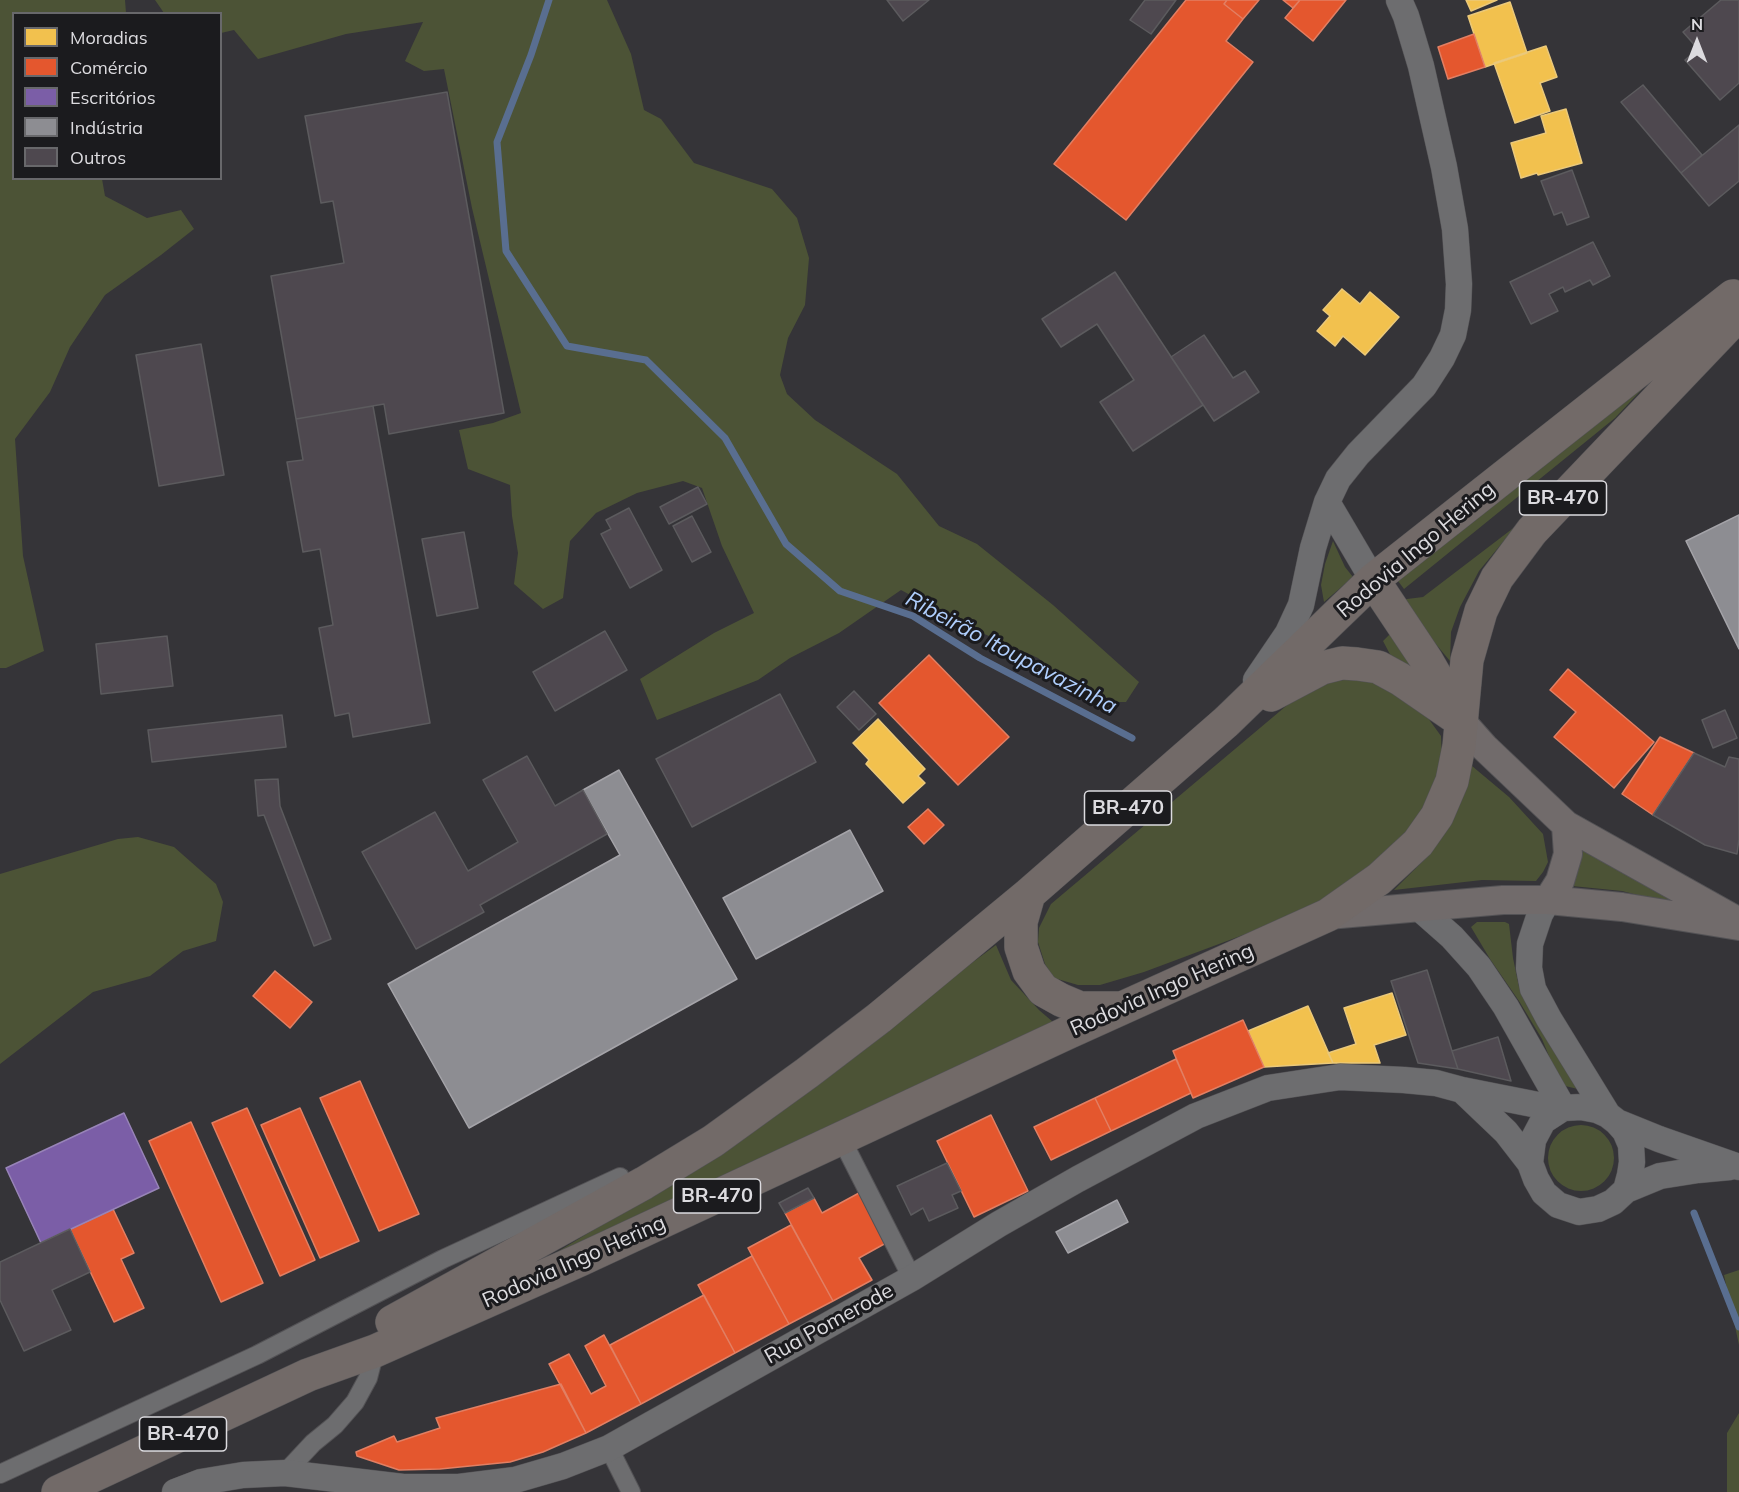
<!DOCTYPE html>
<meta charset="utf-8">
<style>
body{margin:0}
#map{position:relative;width:1739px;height:1492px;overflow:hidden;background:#353438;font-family:Mulish,sans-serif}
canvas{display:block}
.legend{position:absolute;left:12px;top:12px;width:210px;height:168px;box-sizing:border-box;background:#1b1b1e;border:2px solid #68686b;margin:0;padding:8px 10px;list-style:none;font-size:18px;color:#dcdbdf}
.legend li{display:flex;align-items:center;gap:12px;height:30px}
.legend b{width:30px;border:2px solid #68686b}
.north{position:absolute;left:1667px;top:12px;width:60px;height:60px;-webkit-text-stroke:4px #1b1b1e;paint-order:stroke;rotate:0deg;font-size:16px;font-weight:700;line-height:24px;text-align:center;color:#dcdbdf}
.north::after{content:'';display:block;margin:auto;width:21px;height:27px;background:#dcdbdf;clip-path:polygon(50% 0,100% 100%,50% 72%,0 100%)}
</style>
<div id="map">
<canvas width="1739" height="1492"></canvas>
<ul class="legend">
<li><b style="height:16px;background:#f2c14e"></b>Moradias</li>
<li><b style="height:16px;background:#e4572e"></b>Comércio</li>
<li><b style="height:16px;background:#7b5ea7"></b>Escritórios</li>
<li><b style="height:16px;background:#8d8d92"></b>Indústria</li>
<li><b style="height:16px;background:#4e484f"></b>Outros</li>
</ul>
<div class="north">N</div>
</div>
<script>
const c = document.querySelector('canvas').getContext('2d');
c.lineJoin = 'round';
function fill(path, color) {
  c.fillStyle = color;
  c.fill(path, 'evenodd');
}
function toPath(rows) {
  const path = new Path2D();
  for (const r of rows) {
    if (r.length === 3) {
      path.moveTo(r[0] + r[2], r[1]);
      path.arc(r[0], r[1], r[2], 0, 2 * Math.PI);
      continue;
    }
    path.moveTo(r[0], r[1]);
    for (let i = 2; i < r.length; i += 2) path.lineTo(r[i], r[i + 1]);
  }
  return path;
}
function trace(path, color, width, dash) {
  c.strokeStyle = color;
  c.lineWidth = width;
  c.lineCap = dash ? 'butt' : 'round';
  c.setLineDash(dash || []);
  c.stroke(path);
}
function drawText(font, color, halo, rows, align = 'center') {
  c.font = font + ' Mulish,sans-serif';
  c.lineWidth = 6;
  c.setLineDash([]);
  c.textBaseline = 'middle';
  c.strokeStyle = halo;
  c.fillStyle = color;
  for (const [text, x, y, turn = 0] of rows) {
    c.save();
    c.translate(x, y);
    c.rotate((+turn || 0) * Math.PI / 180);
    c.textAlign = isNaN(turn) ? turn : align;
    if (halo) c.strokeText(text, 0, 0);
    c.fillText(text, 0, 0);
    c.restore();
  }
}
fill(toPath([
 [0,0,125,0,126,13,14,14,14,178,102,179,105,196,147,218,181,210,194,229,161,255,105,295,70,347,50,392,15,439,23,556,44,651,6,668,0,668],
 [155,0,607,0,631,54,644,110,661,119,694,163,772,189,797,218,809,258,805,305,788,338,780,375,787,394,815,420,897,474,939,526,977,544,1053,605,1139,682,1126,702,1092,702,1038,658,971,628,901,590,839,633,790,658,758,680,657,720,640,679,714,633,754,613,722,546,702,488,683,481,637,493,596,513,570,541,563,598,543,609,514,584,518,553,512,516,510,485,468,469,459,430,493,423,521,413,472,208,444,69,424,71,405,61,423,22,346,34,258,59,234,30,221,33,220,14,164,13],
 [1660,370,1615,418,1404,589,1398,581],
 [1516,526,1479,571,1460,607,1451,632,1450,661,1399,600,1423,597],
 [1333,541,1345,567,1353,577,1324,602,1321,585,1325,564],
 [1395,629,1426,682,1393,660,1383,641],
 [1354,678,1381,685,1428,718,1441,736,1442,760,1432,787,1419,816,1395,850,1318,907,1144,972,1100,985,1078,985,1054,978,1045,964,1038,942,1039,928,1051,904,1292,701,1310,689,1333,682],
 [1472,766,1509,797,1543,834,1548,862,1543,872,1536,881,1482,880,1394,890,1428,856,1460,801],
 [138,837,174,847,216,884,223,902,216,941,183,951,150,976,93,992,0,1064,0,874,118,839],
 [1577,847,1692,909,1622,891,1572,886],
 [1477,922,1505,922,1509,924,1513,958,1519,987,1528,1008,1582,1090,1561,1085,1542,1039,1519,1001,1490,959,1471,927],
 [996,945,1011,980,1039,1010,1053,1022,513,1279,598,1227,810,1083],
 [1581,1158,33],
 [1739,1270,1739,1345,1724,1275],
 [1739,1413,1739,1492,1727,1492,1727,1433]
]), '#4c5336');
const homes = toPath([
 [1466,0,1497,0,1471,11,1466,0],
 [1510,2,1527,53,1485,67,1468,16,1510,2],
 [1546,46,1557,77,1540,83,1550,111,1515,123,1494,63,1546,46],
 [1566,109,1582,163,1538,175,1537,173,1521,178,1511,143,1546,133,1541,116,1566,109],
 [1342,289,1360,304,1370,292,1399,317,1365,355,1343,336,1335,346,1317,331,1330,316,1323,310,1342,289],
 [878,719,925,769,918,776,925,783,903,803,866,764,869,760,853,743,878,719],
 [1392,993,1406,1035,1374,1045,1380,1063,1333,1063,1328,1053,1356,1044,1344,1008,1392,993],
 [1308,1006,1333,1063,1264,1067,1248,1031,1308,1006]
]);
fill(homes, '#f2c14e');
trace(homes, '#ebc97a', 1.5);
const shops = toPath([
 [1186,0,1227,0,1224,4,1243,19,1226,41,1253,62,1126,220,1054,164,1186,0],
 [1227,0,1259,0,1243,19,1224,4,1227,0],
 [1283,0,1300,0,1293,8,1283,0],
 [1300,0,1346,0,1313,41,1285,18,1300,0],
 [1474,34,1485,67,1448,79,1438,47,1474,34],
 [929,655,1009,737,958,785,879,703,929,655],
 [1568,669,1654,742,1614,788,1554,737,1576,712,1550,690,1568,669],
 [1660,737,1694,753,1653,815,1622,794,1660,737],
 [928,809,944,825,924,844,908,827,928,809],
 [275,971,312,1002,290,1028,253,996,275,971],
 [1243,1020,1264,1067,1193,1098,1173,1051,1243,1020],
 [1176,1059,1191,1093,1111,1131,1095,1098,1176,1059],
 [360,1081,419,1214,379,1231,320,1098,360,1081],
 [1095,1098,1111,1131,1051,1160,1034,1127,1095,1098],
 [247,1108,315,1260,280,1276,212,1123,247,1108],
 [300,1108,359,1241,320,1258,261,1125,300,1108],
 [991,1115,1028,1191,974,1217,937,1141,991,1115],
 [191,1122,263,1283,221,1302,149,1141,191,1122],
 [859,1193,886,1243,859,1258,872,1280,833,1301,785,1213,814,1198,822,1213,859,1193],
 [113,1209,134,1253,121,1259,144,1308,114,1322,70,1229,113,1209],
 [791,1225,833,1301,789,1324,748,1248,791,1225],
 [752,1256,789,1324,735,1353,698,1285,752,1256],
 [704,1295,735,1353,641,1404,610,1345,704,1295],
 [604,1335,641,1404,586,1433,549,1364,569,1354,591,1394,606,1386,585,1346,604,1335],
 [561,1384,586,1433,543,1452,510,1462,440,1469,399,1470,357,1456,356,1452,394,1436,397,1442,440,1428,436,1418,561,1384]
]);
fill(shops, '#e4572e');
trace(shops, '#e27f63', 1.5);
const offices = toPath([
 [124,1113,159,1188,41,1243,6,1168,124,1113]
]);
fill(offices, '#7b5ea7');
trace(offices, '#9884b8', 1.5);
const industry = toPath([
 [1739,515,1739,649,1686,541,1739,515],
 [619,770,737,979,469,1128,388,984,620,855,583,790,619,770],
 [850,830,883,891,756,959,723,898,850,830],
 [1117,1200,1128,1222,1068,1253,1056,1232,1117,1200]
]);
fill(industry, '#8d8d92');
trace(industry, '#a5a4a9', 1.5);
trace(toPath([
 [549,0,531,55,497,142,506,251,567,346,646,360,725,438,786,544,840,591,913,616,980,658,1132,738],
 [1694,1213,1739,1327]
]), '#596e90', 7);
const building = toPath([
 [887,0,929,0,903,21,887,0],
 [1145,0,1176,0,1151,34,1130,20,1145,0],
 [1721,0,1739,0,1739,83,1720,100,1685,60,1698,49,1683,32,1721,0],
 [1643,85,1702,155,1681,173,1621,102,1643,85],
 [447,92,504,413,389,434,384,404,296,419,271,276,344,263,333,201,321,203,305,116,447,92],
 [1739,125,1739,181,1709,206,1681,173,1739,125],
 [1572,170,1589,217,1567,225,1562,212,1554,215,1541,181,1572,170],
 [1593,242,1610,276,1593,285,1590,280,1565,292,1563,287,1549,294,1558,311,1531,324,1510,282,1593,242],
 [1115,272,1203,405,1133,451,1100,402,1134,380,1097,324,1061,347,1042,319,1115,272],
 [1204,335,1233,378,1245,371,1259,392,1214,421,1171,357,1204,335],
 [201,344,224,475,159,486,136,355,201,344],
 [373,406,430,723,353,737,349,713,335,716,319,628,333,625,320,549,303,552,287,462,303,460,296,419,373,406],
 [698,487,707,504,669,524,660,507,698,487],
 [629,508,662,570,630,588,601,534,611,529,606,520,629,508],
 [692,516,711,552,692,562,673,526,692,516],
 [464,532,478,608,437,616,422,539,464,532],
 [605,631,627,670,555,711,533,672,605,631],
 [167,636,173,686,101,694,96,644,167,636],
 [854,691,876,714,859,730,837,707,854,691],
 [780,694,816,762,692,827,656,759,780,694],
 [1725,710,1737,738,1713,748,1702,720,1725,710],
 [282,715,286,747,152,762,148,730,282,715],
 [1694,753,1725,767,1729,757,1739,759,1739,839,1737,854,1705,845,1653,815,1694,753],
 [527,756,555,806,583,790,607,834,480,905,484,912,416,949,362,852,435,812,468,871,518,842,483,780,527,756],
 [278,779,280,806,331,939,314,946,264,815,258,816,255,780,278,779],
 [1427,970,1452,1051,1458,1069,1418,1063,1391,981,1427,970],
 [1498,1037,1511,1081,1458,1069,1452,1051,1498,1037],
 [947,1163,961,1191,952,1195,958,1208,929,1221,923,1208,911,1215,897,1186,947,1163],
 [808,1188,814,1198,785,1213,779,1203,808,1188],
 [70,1229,90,1272,52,1290,71,1330,24,1351,0,1300,0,1262,70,1229]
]);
fill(building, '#4e484f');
trace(building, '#5c5b5e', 1.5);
const street = toPath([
 [841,1138,912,1278],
 [609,1448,631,1492],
 [285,1473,313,1443,335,1425,355,1402,368,1378,375,1351],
 [0,1474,257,1355,443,1259,620,1177]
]);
const secondary = toPath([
 [1327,502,1373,580],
 [1256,680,1288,633,1301,605,1313,548,1327,502,1338,479,1358,454,1424,386,1442,358,1453,335,1458,310,1459,284,1455,229,1444,167,1421,66,1406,16,1399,0],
 [1548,900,1540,914,1530,944,1529,968,1533,989,1549,1019,1608,1115],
 [1418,907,1452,937,1479,967,1506,1007,1563,1108],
 [1462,1090,1506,1132,1530,1163],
 [1581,1107,1597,1110,1608,1115,1617,1122,1625,1131,1631,1145,1632,1162,1630,1175,1626,1190,1613,1202,1598,1209,1579,1212,1558,1205,1544,1193,1536,1179,1530,1163,1533,1140,1543,1121,1563,1108,1581,1107],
 [1617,1122,1659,1139,1739,1167],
 [1626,1190,1660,1176,1698,1170,1730,1167],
 [175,1492,201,1482,243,1475,285,1473,403,1487,459,1487,515,1480,563,1466,609,1448,912,1278,999,1224,1078,1179,1196,1116,1268,1088,1340,1077,1404,1080,1436,1083,1462,1090,1558,1109]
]);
const primary = toPath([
 [1461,721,1484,747,1566,825,1732,918],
 [1548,900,1560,881,1568,854,1566,825],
 [1328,915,1503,900,1548,900,1622,907,1739,926]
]);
const highway = toPath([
 [1373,580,1427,661,1457,713],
 [1271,695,1322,668,1342,663,1357,664,1378,667,1400,679,1461,721],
 [1029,894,1021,922,1021,947,1029,971,1043,990,1061,1000,1080,1008,1118,1008],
 [392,1322,644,1183,713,1141,807,1073,879,1018,1029,894,1226,722,1373,580,1733,296],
 [58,1492,308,1375,375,1351,580,1260,1067,1033,1328,915,1379,879,1418,843,1437,816,1452,781,1459,746,1467,660,1481,611,1497,578,1532,531,1739,314]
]);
trace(street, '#535255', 20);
trace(secondary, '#535255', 27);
trace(primary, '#535255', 30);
trace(highway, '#535255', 34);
trace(street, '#6d6d6f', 18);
trace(secondary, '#6d6d6f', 26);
trace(primary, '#716b6b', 28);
trace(highway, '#726a68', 33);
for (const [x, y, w] of [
 [1563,498,87],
 [1128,808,87],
 [717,1196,87],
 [183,1434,87]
]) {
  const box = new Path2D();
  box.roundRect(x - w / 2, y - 17, w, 34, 4.5);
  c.fillStyle = '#1b1b1e';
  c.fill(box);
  trace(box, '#dcdbdf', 1.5);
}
drawText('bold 20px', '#dcdbdf', null, [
 ["BR-470",1563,498],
 ["BR-470",1128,808],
 ["BR-470",717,1196],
 ["BR-470",183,1434]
]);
drawText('21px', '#dcdbdf', '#1b1b1e', [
 ["Rodovia Ingo Hering",1416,550,-40],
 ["Rodovia Ingo Hering",1162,990,-24],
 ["Rodovia Ingo Hering",574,1262,-24],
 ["Rua Pomerode",829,1324,-29]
]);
drawText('italic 22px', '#b0cffe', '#1b1b1e', [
 ["Ribeirão Itoupavazinha",1011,653,28]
]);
</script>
